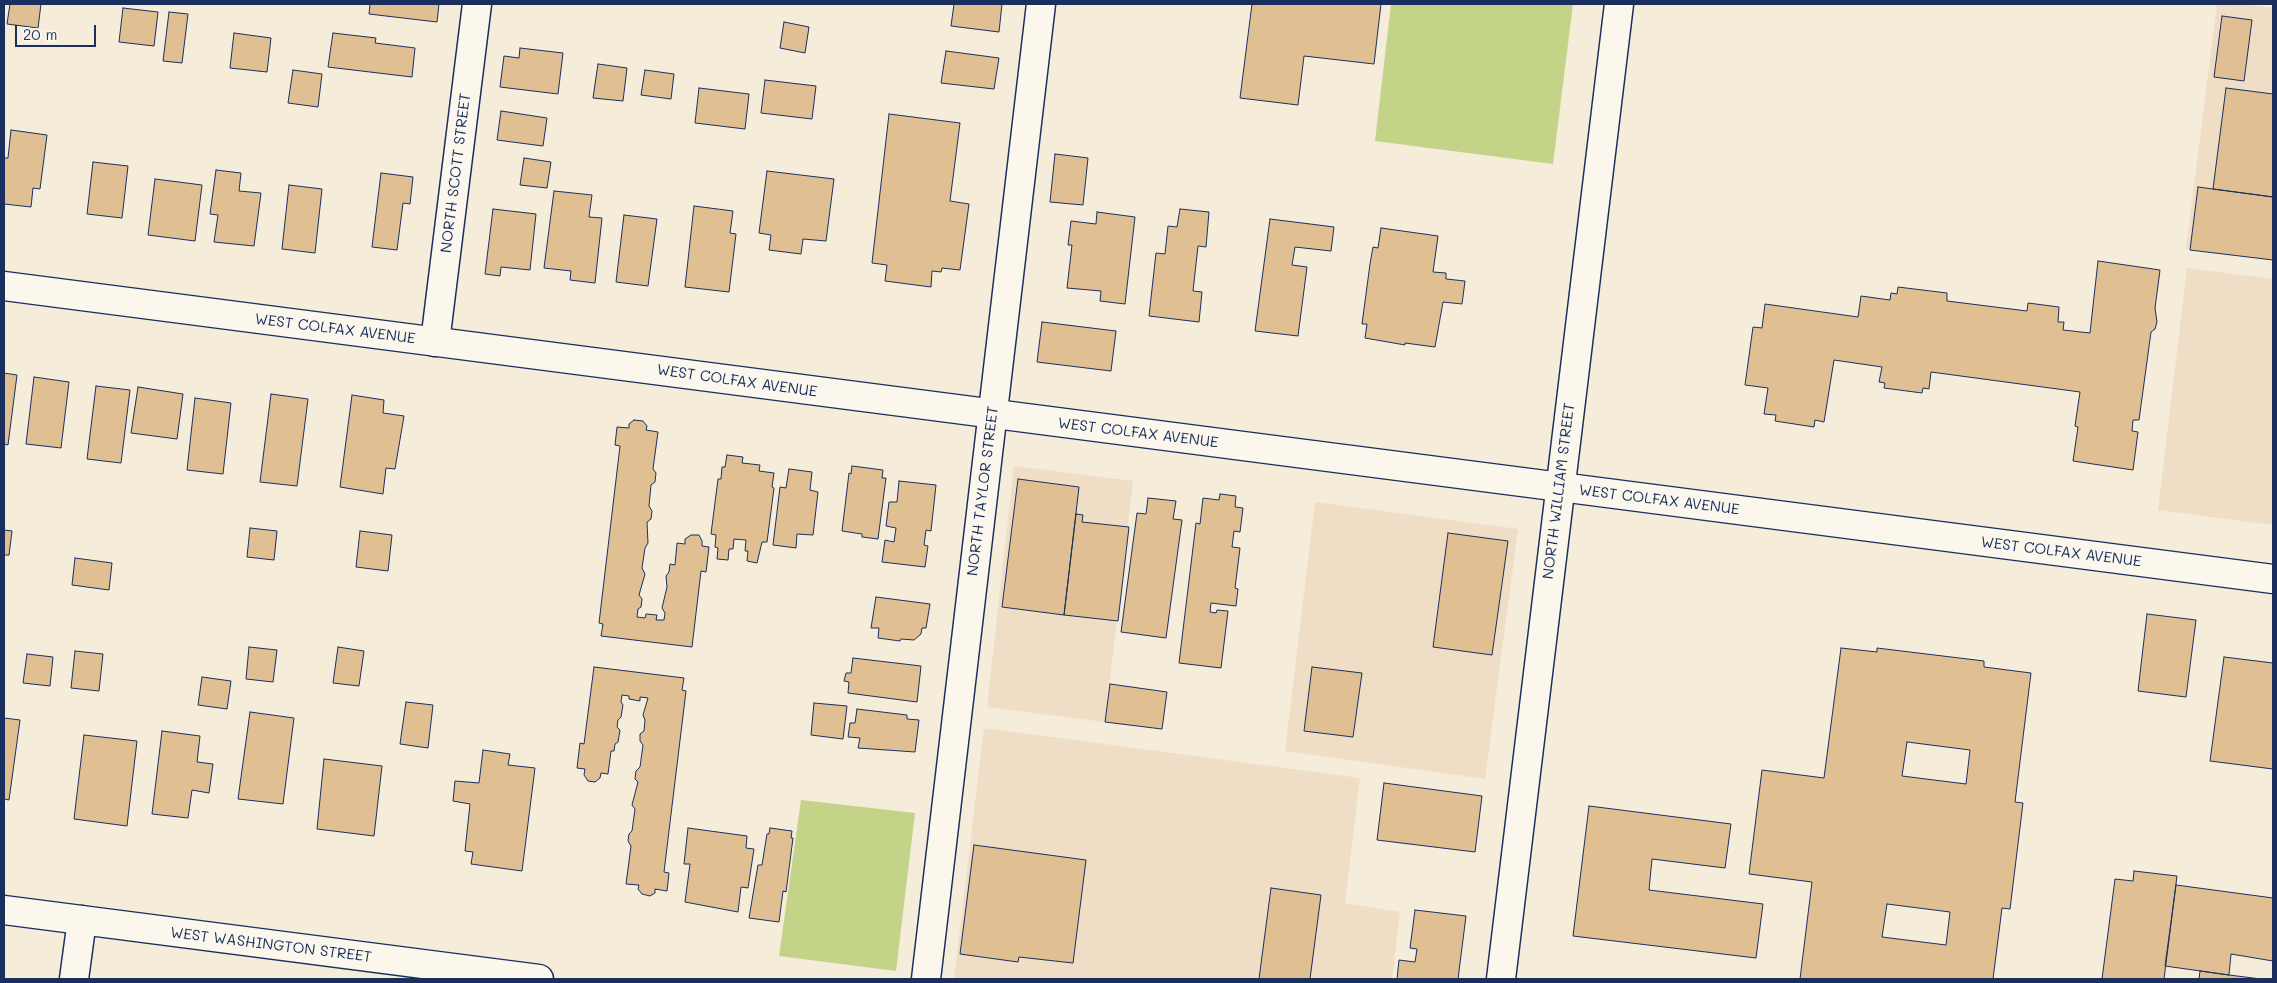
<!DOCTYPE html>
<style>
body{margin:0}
#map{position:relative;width:2277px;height:983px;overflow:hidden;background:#f6ecda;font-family:Mali,sans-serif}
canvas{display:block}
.frame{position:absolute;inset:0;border:5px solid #1b2f5e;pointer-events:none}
.scale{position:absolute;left:15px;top:25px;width:81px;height:22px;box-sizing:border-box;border:2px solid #1b2f5e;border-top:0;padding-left:6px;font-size:15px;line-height:18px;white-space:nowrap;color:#1b2f5e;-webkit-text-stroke:4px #fbf7ec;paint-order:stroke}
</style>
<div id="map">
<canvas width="2277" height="983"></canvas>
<div class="frame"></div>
<div class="scale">20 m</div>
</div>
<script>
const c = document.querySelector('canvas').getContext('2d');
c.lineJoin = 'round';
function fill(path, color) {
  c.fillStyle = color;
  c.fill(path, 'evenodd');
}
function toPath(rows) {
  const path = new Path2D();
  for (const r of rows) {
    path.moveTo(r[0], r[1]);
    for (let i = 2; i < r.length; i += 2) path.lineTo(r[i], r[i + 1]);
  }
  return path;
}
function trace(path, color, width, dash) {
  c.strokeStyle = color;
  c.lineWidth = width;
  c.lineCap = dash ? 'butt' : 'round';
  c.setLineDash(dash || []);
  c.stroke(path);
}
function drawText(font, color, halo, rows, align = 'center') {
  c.font = font + ' Mali,sans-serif';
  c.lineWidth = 4.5;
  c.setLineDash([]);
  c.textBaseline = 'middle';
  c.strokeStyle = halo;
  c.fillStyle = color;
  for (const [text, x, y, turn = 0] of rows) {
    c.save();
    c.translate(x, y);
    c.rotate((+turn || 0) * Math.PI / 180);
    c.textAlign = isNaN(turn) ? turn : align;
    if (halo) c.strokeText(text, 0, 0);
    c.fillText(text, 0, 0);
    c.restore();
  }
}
fill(toPath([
 [2217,4,2239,4,2273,8,2273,260,2186,249],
 [2187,268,2273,279,2273,525,2158,510],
 [1014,466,1133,481,1105,722,987,707],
 [1315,502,1518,529,1485,779,1285,751],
 [984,728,1360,778,1345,903,1400,912,1392,979,954,979]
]), '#efdec5');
fill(toPath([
 [1391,4,1573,4,1553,164,1375,141],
 [801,800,915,813,896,971,779,956]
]), '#c3d387');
const building = toPath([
 [10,4,41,4,38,28,7,24,10,4],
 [370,4,439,4,437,22,369,14,370,4],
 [954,4,1002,4,999,32,951,26,954,4],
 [1252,4,1381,4,1374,64,1304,56,1298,105,1240,98,1252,4],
 [123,8,158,12,154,46,119,42,123,8],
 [169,12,188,14,182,63,163,61,169,12],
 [2222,16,2252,20,2244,81,2214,77,2222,16],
 [784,22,809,27,805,53,780,48,784,22],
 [234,33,271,38,267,72,230,68,234,33],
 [333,33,376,38,375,43,415,48,412,77,328,67,333,33],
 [520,48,563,53,558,94,500,87,504,56,519,58,520,48],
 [946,51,999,58,994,89,941,83,946,51],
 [598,64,627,68,623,101,593,98,598,64],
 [293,70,322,74,318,107,288,103,293,70],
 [645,70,674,74,671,99,641,95,645,70],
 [765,80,816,86,812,119,761,113,765,80],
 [699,88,749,94,745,129,695,123,699,88],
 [2226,88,2273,94,2273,197,2213,189,2226,88],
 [501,111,547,118,543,146,497,140,501,111],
 [889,114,960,123,950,201,969,204,960,270,942,268,941,272,932,271,931,287,885,281,887,265,872,263,889,114],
 [11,130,47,135,40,189,33,188,31,207,4,204,4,158,8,158,11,130],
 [1055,154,1088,158,1083,205,1050,202,1055,154],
 [524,158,551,162,547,188,520,185,524,158],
 [93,162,128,166,122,218,87,214,93,162],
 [216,170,241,173,239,191,261,193,254,246,214,242,218,215,210,214,216,170],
 [767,171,834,179,826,241,803,239,801,254,769,250,771,235,759,233,767,171],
 [381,173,413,177,410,204,403,203,397,250,372,247,381,173],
 [155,179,202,185,195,241,148,235,155,179],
 [289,185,322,189,315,253,282,249,289,185],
 [2198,187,2273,197,2273,260,2190,250,2198,187],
 [554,191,592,195,589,217,602,218,595,283,570,280,571,271,544,268,554,191],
 [694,206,733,211,730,233,736,234,729,292,685,287,694,206],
 [493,209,536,214,530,270,501,267,500,276,485,274,493,209],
 [1180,209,1209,212,1206,247,1198,246,1193,291,1202,292,1199,322,1149,316,1156,253,1165,254,1168,226,1177,227,1180,209],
 [1097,212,1135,217,1125,304,1100,301,1101,291,1067,288,1072,245,1068,245,1071,221,1096,224,1097,212],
 [624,215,657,219,648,286,616,282,624,215],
 [1270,219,1334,227,1331,251,1295,247,1292,265,1307,267,1298,336,1255,331,1270,219],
 [1381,228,1438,236,1433,272,1446,273,1446,279,1465,281,1462,304,1443,302,1435,347,1405,343,1405,345,1365,338,1367,324,1362,324,1370,264,1373,247,1378,248,1381,228],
 [2098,261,2160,270,2155,308,2157,322,2155,329,2151,332,2139,420,2133,420,2132,431,2138,432,2133,470,2073,461,2078,427,2075,426,2080,392,1931,372,1929,389,1923,388,1922,393,1884,388,1885,383,1879,382,1882,367,1834,360,1824,422,1815,420,1814,427,1775,421,1776,415,1764,414,1768,388,1745,385,1753,327,1762,328,1765,304,1858,317,1861,296,1890,300,1891,293,1897,294,1898,287,1947,293,1947,301,2027,311,2028,303,2059,307,2058,322,2064,322,2063,330,2090,333,2098,261],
 [1042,322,1116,331,1111,371,1037,362,1042,322],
 [4,373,17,375,8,445,4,444,4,373],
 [34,377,69,382,61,448,26,444,34,377],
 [96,386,130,390,121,463,87,459,96,386],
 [138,387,183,394,177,439,131,433,138,387],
 [271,394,308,399,297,486,260,482,271,394],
 [352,395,384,400,383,413,404,416,395,469,386,468,383,494,340,487,352,395],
 [195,398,231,403,223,474,187,470,195,398],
 [634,420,643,421,647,426,646,430,658,432,653,469,656,473,655,482,651,485,649,506,652,511,651,519,647,522,648,543,645,548,642,568,645,574,639,595,642,599,641,607,638,609,637,617,645,618,646,614,657,615,656,620,664,620,665,613,662,608,667,587,666,576,669,572,670,564,675,565,677,543,685,544,685,539,691,535,699,535,702,541,702,546,709,547,706,572,701,571,692,647,601,636,603,624,599,623,620,446,615,445,617,427,629,428,629,424,634,420],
 [727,455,743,457,742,463,760,465,759,471,774,473,772,487,774,488,767,542,762,542,757,563,747,561,748,551,745,551,746,540,734,539,733,549,729,549,728,560,717,559,718,548,715,547,716,535,711,534,718,479,721,479,722,467,725,467,727,455],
 [852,466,883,470,882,478,886,478,878,539,862,537,862,534,842,531,849,473,851,474,852,466],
 [789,469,812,472,810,490,818,492,813,535,797,534,796,548,773,545,780,487,786,488,789,469],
 [1018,479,1079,487,1064,615,1002,607,1018,479],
 [899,481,936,485,931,531,926,530,924,545,928,546,925,567,882,562,885,540,894,542,896,528,886,526,889,502,897,502,899,481],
 [1220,494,1236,496,1235,507,1243,508,1240,532,1234,531,1232,547,1240,548,1235,588,1238,589,1236,606,1211,603,1210,612,1216,613,1217,610,1228,611,1221,668,1179,663,1196,523,1200,524,1203,498,1219,500,1220,494],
 [1148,498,1176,501,1173,519,1182,520,1166,638,1121,632,1137,513,1146,514,1148,498],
 [1076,514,1083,515,1082,522,1129,527,1118,621,1064,615,1076,514],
 [250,528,277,531,274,560,247,557,250,528],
 [4,530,12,531,9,555,4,555,4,530],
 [360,531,392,535,388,571,356,567,360,531],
 [1448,533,1508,541,1492,655,1433,647,1448,533],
 [75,558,112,563,109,590,72,585,75,558],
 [876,597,930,604,926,628,922,628,921,634,914,640,901,639,900,641,878,638,879,628,871,628,876,597],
 [2147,614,2196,620,2186,697,2138,691,2147,614],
 [249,647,277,650,273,682,246,679,249,647],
 [338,647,364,651,359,686,333,683,338,647],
 [1841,648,1877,652,1877,648,1984,661,1984,667,2031,673,2015,802,2023,803,2010,909,2002,908,1993,979,1800,979,1812,882,1749,874,1762,770,1824,778,1841,648],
 [1907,742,1970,750,1966,784,1902,776,1907,742],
 [1887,904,1950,912,1946,945,1882,937,1887,904],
 [75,651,103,654,99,691,71,688,75,651],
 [27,654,53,657,50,686,23,683,27,654],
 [2224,657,2273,663,2273,769,2210,761,2224,657],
 [853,658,921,666,917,702,848,693,849,682,844,681,846,673,851,673,853,658],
 [594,667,684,678,682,690,686,691,664,872,669,873,667,891,655,889,655,893,650,896,642,894,638,889,639,885,626,884,631,846,628,841,629,834,632,831,635,809,632,805,638,782,635,779,636,771,640,767,643,745,640,741,640,734,644,731,645,720,643,715,648,698,640,697,640,701,629,699,629,696,622,695,621,702,623,705,621,717,618,720,617,727,620,730,618,742,615,744,614,751,611,751,608,774,601,773,600,778,595,782,588,781,584,775,585,769,577,768,580,743,584,744,594,667],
 [1312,667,1362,673,1353,737,1304,731,1312,667],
 [202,677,231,681,227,709,198,705,202,677],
 [1110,684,1167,692,1162,729,1105,722,1110,684],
 [406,702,433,705,428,748,400,744,406,702],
 [814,703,847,706,843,739,811,735,814,703],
 [857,709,907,715,907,719,919,720,915,752,858,748,860,738,848,737,850,723,855,723,857,709],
 [250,712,294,718,283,804,238,799,250,712],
 [4,718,20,720,9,800,4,799,4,718],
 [162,731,200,736,197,762,213,764,209,793,192,790,188,818,152,814,162,731],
 [84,735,137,741,127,826,74,819,84,735],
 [483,750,510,754,508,765,535,768,522,871,471,864,473,852,465,851,470,804,453,801,455,781,479,783,483,750],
 [324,759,382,766,374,836,317,829,324,759],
 [1384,783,1482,796,1475,852,1377,840,1384,783],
 [1589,806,1731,824,1725,868,1652,859,1649,890,1763,904,1756,958,1573,936,1589,806],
 [688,828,747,836,746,848,754,849,748,888,741,887,738,912,685,902,690,864,684,864,688,828],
 [770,828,792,831,791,838,793,838,786,892,783,891,779,922,749,918,758,865,762,865,767,834,769,834,770,828],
 [974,845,1086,860,1073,963,1019,957,1018,962,960,954,974,845],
 [2134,871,2177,876,2164,979,2102,979,2115,879,2133,881,2134,871],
 [2176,885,2273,898,2273,961,2231,954,2229,975,2165,966,2176,885],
 [1271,888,1321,895,1310,979,1259,979,1271,888],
 [1415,910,1466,916,1458,979,1397,979,1399,960,1415,962,1417,949,1410,948,1415,910],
 [2200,971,2229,975,2261,979,2199,979,2200,971]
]);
fill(building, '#e0bf93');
trace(building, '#1b2f5e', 1);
const minor = toPath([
 [435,342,477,4],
 [74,979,82,920],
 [926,979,1041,4]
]);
const tertiary = toPath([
 [4,286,2273,579],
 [4,910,539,979]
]);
const secondary = toPath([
 [1501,979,1619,4]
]);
trace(minor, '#1b2f5e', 31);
trace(tertiary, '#1b2f5e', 31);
trace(secondary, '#1b2f5e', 31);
trace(minor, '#fbf7ec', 28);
trace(tertiary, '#fbf7ec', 28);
trace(secondary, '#fbf7ec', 28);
drawText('15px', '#1b2f5e', '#fbf7ec', [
 ["NORTH SCOTT STREET",456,173,-83],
 ["WEST COLFAX AVENUE",335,329,7],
 ["WEST COLFAX AVENUE",737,381,8],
 ["WEST COLFAX AVENUE",1138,433,7],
 ["NORTH TAYLOR STREET",983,491,-83],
 ["NORTH WILLIAM STREET",1559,491,-83],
 ["WEST COLFAX AVENUE",1659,500,7],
 ["WEST COLFAX AVENUE",2061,552,7],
 ["WEST WASHINGTON STREET",271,945,7]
]);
</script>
